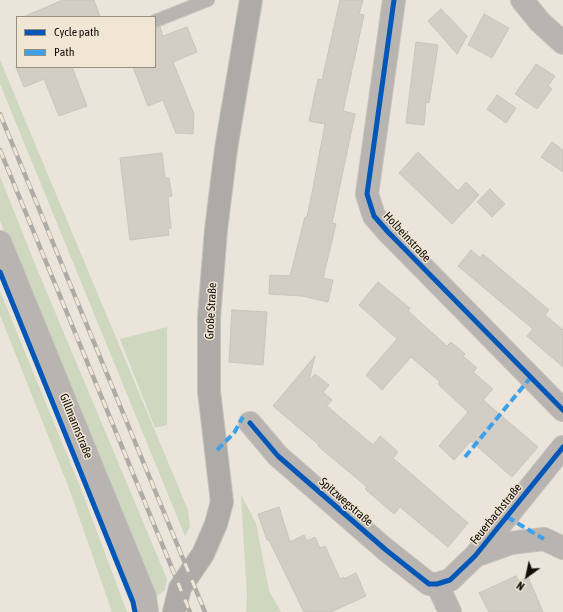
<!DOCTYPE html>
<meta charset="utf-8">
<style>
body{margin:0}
#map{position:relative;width:563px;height:612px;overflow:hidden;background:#eae4da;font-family:"Asap Condensed",sans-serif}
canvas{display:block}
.legend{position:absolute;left:16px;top:16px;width:140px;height:52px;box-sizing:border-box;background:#f1e5d3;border:1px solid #978f81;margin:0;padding:5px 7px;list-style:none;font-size:12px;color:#110d07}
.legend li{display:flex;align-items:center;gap:8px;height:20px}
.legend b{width:20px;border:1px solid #978f81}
.north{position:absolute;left:507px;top:556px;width:40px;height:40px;-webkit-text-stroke:3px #f1e5d3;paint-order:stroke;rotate:213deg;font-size:11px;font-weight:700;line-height:16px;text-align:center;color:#110d07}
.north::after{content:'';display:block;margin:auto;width:14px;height:18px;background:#110d07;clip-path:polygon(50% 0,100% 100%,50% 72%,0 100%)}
</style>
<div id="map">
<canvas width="563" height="612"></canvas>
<ul class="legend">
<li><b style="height:5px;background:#0057b8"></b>Cycle path</li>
<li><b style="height:5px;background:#3da1e9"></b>Path</li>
</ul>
<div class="north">N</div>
</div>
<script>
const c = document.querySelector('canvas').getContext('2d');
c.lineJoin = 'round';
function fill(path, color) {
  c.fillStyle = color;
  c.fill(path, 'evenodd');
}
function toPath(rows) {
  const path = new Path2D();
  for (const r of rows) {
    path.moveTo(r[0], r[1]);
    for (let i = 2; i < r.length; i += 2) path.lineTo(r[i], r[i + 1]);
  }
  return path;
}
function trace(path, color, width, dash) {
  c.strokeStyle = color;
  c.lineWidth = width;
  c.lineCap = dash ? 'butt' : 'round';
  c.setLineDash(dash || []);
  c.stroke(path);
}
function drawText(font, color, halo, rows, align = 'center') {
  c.font = font + ' "Asap Condensed",sans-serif';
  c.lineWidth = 3;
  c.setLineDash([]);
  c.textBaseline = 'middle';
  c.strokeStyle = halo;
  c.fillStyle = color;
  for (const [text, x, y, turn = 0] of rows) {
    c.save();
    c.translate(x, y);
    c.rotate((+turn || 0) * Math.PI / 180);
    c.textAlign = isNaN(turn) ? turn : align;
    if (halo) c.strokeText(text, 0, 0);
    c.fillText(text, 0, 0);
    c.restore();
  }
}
fill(toPath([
 [0,60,188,510,190,527,185,536,0,84],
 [0,176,35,264,167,579,165,590,154,598,0,221],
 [0,291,81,489,127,612,112,612,70,491,0,315],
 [167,327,167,425,155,428,120,339],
 [241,495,256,523,269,591,281,612,246,612,247,597]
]), '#ced8bf');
const building = toPath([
 [63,0,94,0,100,17,23,17,63,0],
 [340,0,363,0,359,14,364,15,343,111,355,114,332,223,336,224,323,278,333,280,328,302,302,296,269,294,270,275,290,276,305,217,307,217,312,193,325,124,309,121,318,79,322,80,340,0],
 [441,9,467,36,457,54,428,21,441,9],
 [484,14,509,28,492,58,468,45,484,14],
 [160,27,163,36,187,27,197,52,173,62,194,114,193,134,176,133,163,100,148,106,133,67,155,67,155,28,160,27],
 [416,42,438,45,429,103,426,102,424,125,406,123,416,42],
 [536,64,555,76,548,86,552,89,537,109,515,94,536,64],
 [16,67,72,67,87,106,59,116,44,79,24,87,16,67],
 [497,95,516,108,506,123,487,109,497,95],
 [552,142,563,150,563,172,541,157,552,142],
 [418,152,458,191,466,182,479,195,452,224,399,173,418,152],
 [162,153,165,178,169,178,172,196,168,197,171,228,168,228,169,235,130,240,120,158,162,153],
 [490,189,505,204,492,217,477,202,490,189],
 [471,250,480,258,483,254,549,310,545,315,563,330,563,367,527,336,533,329,458,266,471,250],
 [378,282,410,308,408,311,447,346,451,342,465,354,463,356,477,368,473,372,493,389,483,400,538,447,512,477,471,441,454,460,439,446,468,412,438,384,440,382,411,357,382,390,366,375,397,339,359,305,378,282],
 [232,310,267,312,263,365,229,362,232,310],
 [315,356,309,381,315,374,329,385,323,392,332,400,327,406,373,445,380,436,388,443,398,452,393,458,468,523,448,547,400,507,394,514,365,489,367,487,318,446,319,445,273,406,315,356],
 [279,507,290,542,304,535,307,541,315,537,320,548,325,546,340,579,344,577,344,579,356,573,366,596,331,612,304,612,269,540,267,540,258,514,279,507],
 [516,576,519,581,528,577,543,612,489,612,479,593,516,576]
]);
fill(building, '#d2cdc5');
trace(building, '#c9c4bc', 1);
const lane = toPath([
 [155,21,208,0]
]);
const street = toPath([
 [394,0,367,194,374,216,388,232,563,410],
 [522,0,540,22,563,43],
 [0,242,145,597,147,612],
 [250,423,278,456,386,550,429,584,437,584,450,580,475,556,563,447],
 [475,556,511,543,544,539,563,548],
 [437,584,450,612]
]);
const secondary = toPath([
 [174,612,180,588,203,554,216,524,222,502,209,391,209,317,216,230,226,149,251,0]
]);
trace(lane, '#c6c1ba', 14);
trace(street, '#c6c1ba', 24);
trace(secondary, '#c6c1ba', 24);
trace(lane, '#b7b4b1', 12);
trace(street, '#b7b4b1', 22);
trace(secondary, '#aeaaa7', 22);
const rail = toPath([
 [0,114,205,612],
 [0,150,190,612]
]);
trace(rail, '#afaca7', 4.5);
trace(rail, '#f1e5d3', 3, [9]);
trace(toPath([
 [217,450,234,433,243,417],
 [465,457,531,377],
 [507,517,544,539]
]), '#3da1e9', 4, [8, 4]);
trace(toPath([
 [394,0,367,194,374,216,388,232,563,410],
 [0,272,133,602,135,612],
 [250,423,278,456,386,550,429,584,437,584,450,580,475,556,563,447]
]), '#0057b8', 5);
drawText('12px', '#110d07', '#f1e5d3', [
 ["Holbeinstraße",407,237,47],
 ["Große Straße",211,311,-87],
 ["Gillmannstraße",76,426,68],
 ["Spitzwegstraße",346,502,41],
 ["Feuerbachstraße",496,514,-51]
]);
</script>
